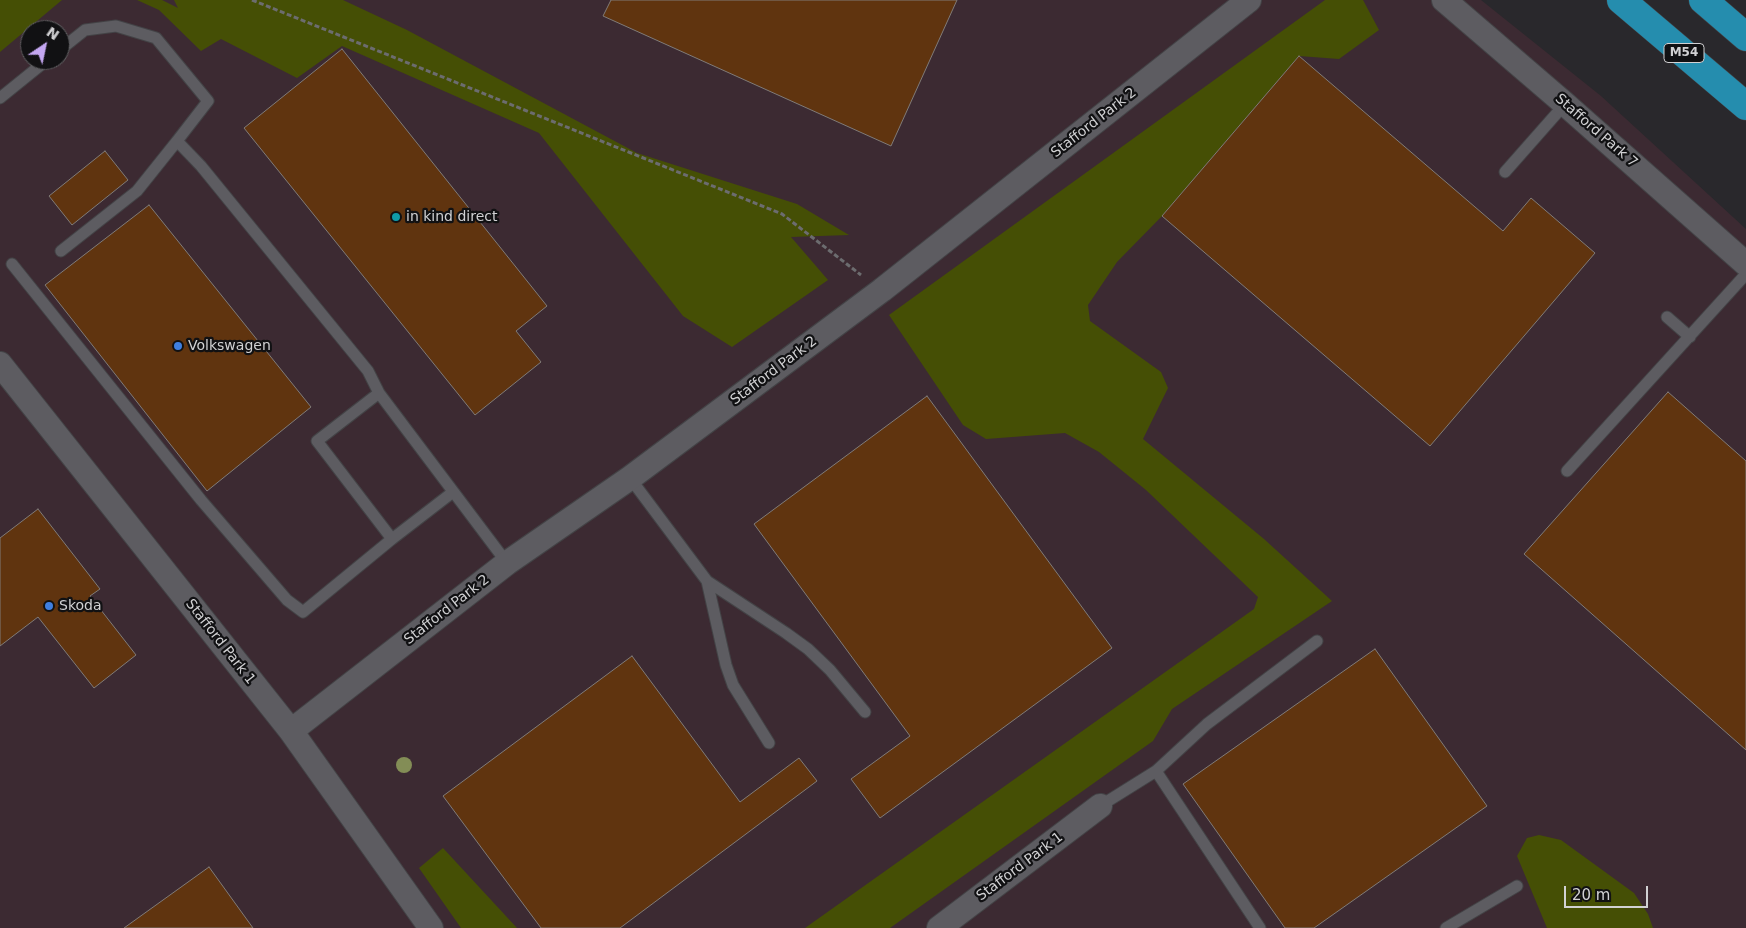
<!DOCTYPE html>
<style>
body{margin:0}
#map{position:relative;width:1746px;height:928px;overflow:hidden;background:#29282c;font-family:"DejaVu Sans",sans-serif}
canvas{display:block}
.north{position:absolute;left:20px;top:20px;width:50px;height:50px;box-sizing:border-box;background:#111113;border:1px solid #5e5e60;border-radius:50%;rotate:34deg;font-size:14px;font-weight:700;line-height:20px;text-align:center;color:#d1d1d3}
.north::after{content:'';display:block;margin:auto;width:18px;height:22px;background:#c4a7f1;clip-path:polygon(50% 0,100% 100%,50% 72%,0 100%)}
.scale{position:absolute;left:1564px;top:886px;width:84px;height:22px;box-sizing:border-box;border:2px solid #d1d1d3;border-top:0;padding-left:6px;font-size:15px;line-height:18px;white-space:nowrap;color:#d1d1d3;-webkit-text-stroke:4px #111113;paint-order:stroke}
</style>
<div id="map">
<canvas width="1746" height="928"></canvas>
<div class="north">N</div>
<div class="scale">20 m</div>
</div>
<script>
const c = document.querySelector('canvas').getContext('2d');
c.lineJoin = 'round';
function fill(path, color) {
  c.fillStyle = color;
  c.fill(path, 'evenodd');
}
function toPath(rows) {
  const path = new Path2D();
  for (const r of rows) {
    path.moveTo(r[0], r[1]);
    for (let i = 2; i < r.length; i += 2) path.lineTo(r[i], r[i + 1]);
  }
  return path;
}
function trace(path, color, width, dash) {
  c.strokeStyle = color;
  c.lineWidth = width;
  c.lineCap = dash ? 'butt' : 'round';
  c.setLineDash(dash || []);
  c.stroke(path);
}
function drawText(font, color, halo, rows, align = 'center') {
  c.font = font + ' "DejaVu Sans",sans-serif';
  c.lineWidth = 4.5;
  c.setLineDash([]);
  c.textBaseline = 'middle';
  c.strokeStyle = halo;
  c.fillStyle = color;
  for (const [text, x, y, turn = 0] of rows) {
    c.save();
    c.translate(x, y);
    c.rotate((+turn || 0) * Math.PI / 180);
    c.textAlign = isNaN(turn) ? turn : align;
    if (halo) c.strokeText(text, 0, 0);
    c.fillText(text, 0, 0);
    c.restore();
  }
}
fill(toPath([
 [0,0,1481,0,1601,96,1746,229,1746,928,0,928],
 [30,30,60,30,60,60,30,60]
]), '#3c2a32');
fill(toPath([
 [0,0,62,0,0,52],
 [137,0,162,0,178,8,174,0,343,0,407,30,637,153,797,204,849,235,791,237,828,280,732,347,683,316,539,133,342,46,297,78,221,39,201,51,159,10],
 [1325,0,1363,0,1379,30,1339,59,1299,56,1162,216,1117,262,1088,305,1090,321,1161,372,1168,388,1143,439,1264,539,1332,601,1172,709,1153,741,890,928,805,928,1254,609,1258,597,1146,490,1099,452,1065,433,986,439,963,425,889,315],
 [1539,835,1561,840,1634,893,1648,914,1653,928,1547,928,1517,856,1527,838],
 [443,848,517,928,461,928,419,868]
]), '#454f05');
const building = toPath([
 [611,0,957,0,891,146,603,16,611,0],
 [342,49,547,306,516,331,541,362,475,415,244,128,342,49],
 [1299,56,1503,231,1531,198,1595,253,1430,446,1162,216,1299,56],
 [105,151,128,180,72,225,49,196,105,151],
 [149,205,311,407,207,491,45,285,149,205],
 [1668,392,1746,461,1746,750,1524,554,1668,392],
 [927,396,1112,648,880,818,851,779,910,736,754,524,927,396],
 [38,509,100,589,90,596,136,655,94,688,38,617,0,646,0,538,38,509],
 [1375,649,1487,806,1314,928,1285,928,1183,784,1375,649],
 [632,656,740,802,799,758,817,781,620,928,541,928,443,796,632,656],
 [209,867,253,928,124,928,209,867]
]);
fill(building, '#60340f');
trace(building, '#807b78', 1);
const service = toPath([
 [60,50,85,30,116,26,156,38,208,101,177,141],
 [0,98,47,60],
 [1505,172,1565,104],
 [61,251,137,191,177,141,201,166,368,371,379,393,507,563],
 [12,264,201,500,287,600,303,612,392,539,453,492],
 [1667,317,1690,337],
 [379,393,317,441,392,539],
 [1567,471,1746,274],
 [630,478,707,581,786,633,808,649,830,670,865,712],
 [707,581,726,665,733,685,769,743],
 [1156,771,1207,724,1317,641],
 [1100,806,1156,771,1260,928],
 [1446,928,1517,886]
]);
const minor = toPath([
 [1444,0,1565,104,1746,264],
 [0,364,291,731,431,928],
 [291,731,507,563,630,478,882,290,1249,0],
 [939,928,1100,806]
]);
const motorway = toPath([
 [1621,0,1746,106],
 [1703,0,1746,37]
]);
trace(service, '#434346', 13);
trace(minor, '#434346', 26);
trace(motorway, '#434346', 29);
trace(toPath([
 [252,0,782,214,861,275]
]), '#6c6c6f', 3, [5, 2.5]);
trace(service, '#5d5c61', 11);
trace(minor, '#5d5c61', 24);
trace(motorway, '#258dae', 28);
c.fillStyle = '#838d56';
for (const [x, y] of [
 [404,765]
]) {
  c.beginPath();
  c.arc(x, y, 8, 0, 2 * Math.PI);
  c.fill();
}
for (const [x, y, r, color] of [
 [396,217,5,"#0f9aa8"],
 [178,346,5,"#3f7fe0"],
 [49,606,5,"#3f7fe0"]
]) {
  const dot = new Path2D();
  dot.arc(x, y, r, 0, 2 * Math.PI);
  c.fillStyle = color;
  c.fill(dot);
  trace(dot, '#111113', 2);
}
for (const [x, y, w] of [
 [1684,53,40]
]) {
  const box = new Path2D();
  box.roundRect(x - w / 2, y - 9.5, w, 19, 4);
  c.fillStyle = '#111113';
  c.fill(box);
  trace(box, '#d1d1d3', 1);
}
drawText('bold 12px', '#d1d1d3', null, [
 ["M54",1684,53]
]);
drawText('14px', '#d1d1d3', '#111113', [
 ["Stafford Park 2",1094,123,-38],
 ["Stafford Park 7",1596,131,41],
 ["Stafford Park 2",774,371,-37],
 ["Stafford Park 2",447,610,-38],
 ["Stafford Park 1",220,642,52],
 ["Stafford Park 1",1020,867,-37]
]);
drawText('14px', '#d1d1d3', '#111113', [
 ["in kind direct",406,217],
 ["Volkswagen",188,346],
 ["Skoda",59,606]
], 'left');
</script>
